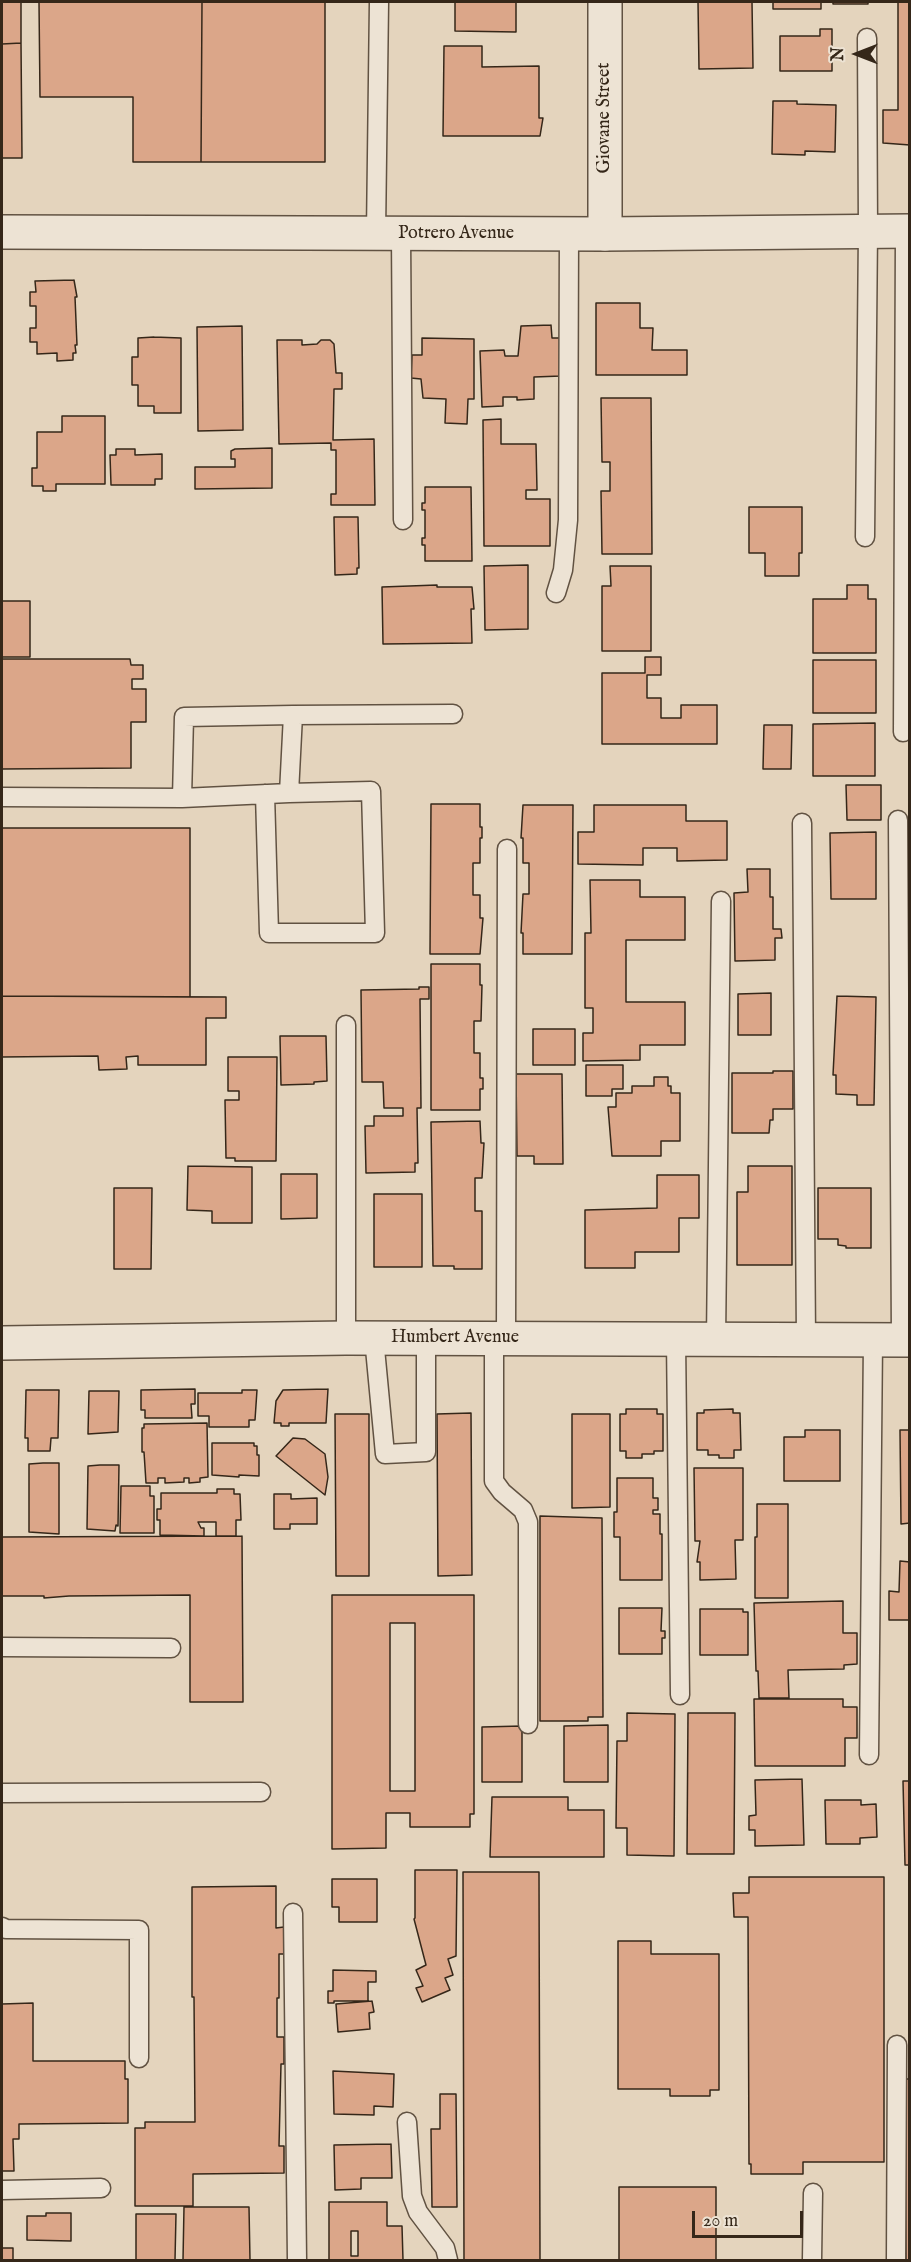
<!DOCTYPE html>
<style>
body{margin:0}
#map{position:relative;width:911px;height:2262px;overflow:hidden;background:#e4d4bd;font-family:"IM FELL English",serif}
canvas{display:block}
.frame{position:absolute;inset:0;border:3px solid #352719;pointer-events:none}
.north{position:absolute;left:827px;top:24px;width:60px;height:60px;-webkit-text-stroke:4px #ede3d4;paint-order:stroke;rotate:270deg;font-size:16px;font-weight:700;line-height:24px;text-align:center;color:#352719}
.north::after{content:'';display:block;margin:auto;width:21px;height:27px;background:#352719;clip-path:polygon(50% 0,100% 100%,50% 72%,0 100%)}
.scale{position:absolute;left:692px;top:2211px;width:111px;height:27px;box-sizing:border-box;border:3px solid #352719;border-top:0;padding-left:8px;font-size:18px;line-height:21px;white-space:nowrap;color:#352719;-webkit-text-stroke:4px #ede3d4;paint-order:stroke}
</style>
<div id="map">
<canvas width="911" height="2262"></canvas>
<div class="frame"></div>
<div class="north">N</div>
<div class="scale">20 m</div>
</div>
<script>
const c = document.querySelector('canvas').getContext('2d');
c.lineJoin = 'round';
function fill(path, color) {
  c.fillStyle = color;
  c.fill(path, 'evenodd');
}
function toPath(rows) {
  const path = new Path2D();
  for (const r of rows) {
    path.moveTo(r[0], r[1]);
    for (let i = 2; i < r.length; i += 2) path.lineTo(r[i], r[i + 1]);
  }
  return path;
}
function trace(path, color, width, dash) {
  c.strokeStyle = color;
  c.lineWidth = width;
  c.lineCap = dash ? 'butt' : 'round';
  c.setLineDash(dash || []);
  c.stroke(path);
}
function drawText(font, color, halo, rows, align = 'center') {
  c.font = font + ' "IM FELL English",serif';
  c.lineWidth = 4.5;
  c.setLineDash([]);
  c.textBaseline = 'middle';
  c.strokeStyle = halo;
  c.fillStyle = color;
  for (const [text, x, y, turn = 0] of rows) {
    c.save();
    c.translate(x, y);
    c.rotate((+turn || 0) * Math.PI / 180);
    c.textAlign = isNaN(turn) ? turn : align;
    if (halo) c.strokeText(text, 0, 0);
    c.fillText(text, 0, 0);
    c.restore();
  }
}
const building = toPath([
 [2,2,21,2,21,43,2,44,2,2],
 [39,2,202,2,201,162,133,162,133,97,40,97,39,2],
 [202,2,325,2,325,162,201,162,202,2],
 [455,2,516,2,516,32,455,31,455,2],
 [698,2,752,2,753,68,699,69,698,2],
 [773,2,821,2,821,9,773,9,773,2],
 [833,2,868,2,868,4,833,4,833,2],
 [898,2,910,2,910,145,883,143,883,110,898,110,898,2],
 [820,29,832,29,832,71,780,71,780,36,820,36,820,29],
 [21,43,22,158,2,158,2,44,21,43],
 [444,46,482,46,482,67,539,66,539,118,543,118,540,136,443,136,444,46],
 [773,101,797,101,797,104,836,105,835,152,805,151,805,155,772,154,773,101],
 [74,280,77,297,75,297,77,345,75,345,76,353,73,353,73,360,57,361,57,353,37,354,37,342,30,342,30,328,36,328,36,306,30,306,30,292,36,292,35,281,74,280],
 [596,303,640,303,640,328,653,328,652,350,687,350,687,375,596,375,596,303],
 [551,325,552,338,560,338,561,376,534,377,534,399,517,400,517,397,503,397,503,406,482,407,480,351,504,350,505,356,518,356,521,326,551,325],
 [242,326,243,430,198,431,197,327,242,326],
 [154,337,181,338,181,413,154,413,154,406,138,406,138,385,132,385,132,357,138,357,138,338,154,337],
 [422,338,474,339,474,399,468,399,467,424,445,423,446,399,423,398,421,379,411,378,412,355,422,355,422,338],
 [277,340,302,340,302,345,317,344,321,340,330,340,334,344,336,373,342,373,342,389,334,389,333,440,374,439,375,505,331,505,331,494,336,494,336,450,331,450,331,443,279,444,277,340],
 [601,398,651,398,652,554,602,554,601,491,610,491,610,462,602,462,601,398],
 [62,416,105,416,105,484,56,484,56,491,43,491,43,486,32,486,32,468,37,468,37,432,62,432,62,416],
 [501,419,501,444,536,444,537,490,526,490,526,499,550,499,550,546,484,546,483,420,501,419],
 [272,448,272,488,195,489,195,467,235,467,235,459,231,459,231,451,235,449,272,448],
 [116,449,135,449,135,455,162,454,162,479,155,479,155,485,111,485,110,455,116,455,116,449],
 [425,487,471,487,472,561,425,561,425,545,422,545,422,538,425,538,425,510,422,510,422,503,425,503,425,487],
 [749,507,802,507,802,553,799,553,799,576,765,576,765,553,749,553,749,507],
 [334,517,358,517,359,568,357,568,357,574,335,575,334,517],
 [528,565,528,629,485,630,484,566,528,565],
 [610,566,651,566,651,651,602,651,602,586,611,586,610,566],
 [437,585,437,587,472,587,474,609,471,609,472,643,383,644,382,587,437,585],
 [847,585,868,585,868,599,876,599,876,653,813,653,813,599,847,599,847,585],
 [2,601,30,601,30,657,2,657,2,601],
 [645,657,661,657,661,675,647,675,647,698,661,698,661,718,681,718,681,705,717,705,717,744,602,744,602,673,645,673,645,657],
 [2,659,130,659,131,665,143,665,143,679,132,679,132,689,146,689,146,722,131,722,131,768,2,769,2,659],
 [813,660,876,660,876,713,813,713,813,660],
 [875,723,875,776,813,776,813,724,875,723],
 [764,725,792,725,791,769,763,769,764,725],
 [846,785,881,785,881,820,847,820,846,785],
 [431,804,480,804,480,827,482,827,482,838,480,838,480,863,473,863,473,895,480,895,480,918,483,918,480,954,430,954,431,804],
 [523,805,573,805,572,954,523,954,523,933,521,933,523,894,529,894,529,863,523,863,523,838,521,838,523,805],
 [594,805,686,805,686,821,727,821,727,860,677,861,677,848,643,848,643,865,578,864,578,832,594,832,594,805],
 [2,828,190,828,190,997,2,996,2,828],
 [876,832,876,899,831,899,830,833,876,832],
 [747,869,770,869,770,897,773,897,773,929,781,929,782,938,775,938,775,960,735,961,734,893,748,892,747,869],
 [590,880,640,880,640,897,685,897,685,940,626,940,626,1002,685,1002,685,1045,640,1045,640,1060,583,1061,583,1033,593,1033,593,1008,585,1008,585,933,591,933,590,880],
 [431,964,480,964,480,985,482,985,481,1021,474,1021,474,1053,480,1053,480,1078,483,1078,483,1089,480,1089,480,1110,431,1110,431,964],
 [419,987,429,987,429,999,420,999,421,1108,417,1108,418,1163,415,1163,415,1172,366,1173,365,1126,374,1126,374,1116,403,1116,403,1108,384,1108,383,1082,362,1082,361,990,419,989,419,987],
 [771,993,771,1035,738,1035,738,994,771,993],
 [2,996,226,997,226,1018,206,1018,206,1065,138,1065,138,1056,126,1057,127,1069,99,1070,98,1056,2,1057,2,996],
 [837,996,876,997,874,1105,857,1105,857,1095,836,1094,836,1075,833,1075,837,996],
 [533,1029,575,1029,575,1065,533,1065,533,1029],
 [280,1036,326,1036,327,1081,314,1082,314,1084,281,1085,280,1036],
 [228,1057,277,1057,276,1161,235,1161,235,1158,226,1158,225,1100,239,1100,239,1091,228,1091,228,1057],
 [586,1065,623,1065,623,1089,612,1089,612,1096,586,1096,586,1065],
 [773,1071,793,1071,793,1109,773,1109,773,1120,770,1120,769,1133,732,1133,732,1073,773,1073,773,1071],
 [516,1074,562,1074,563,1164,534,1164,534,1156,517,1156,516,1074],
 [654,1077,668,1077,668,1086,671,1086,671,1093,680,1093,680,1141,661,1141,661,1156,612,1156,608,1107,616,1107,616,1093,632,1093,632,1086,654,1086,654,1077],
 [480,1121,481,1143,484,1143,482,1178,475,1178,475,1211,482,1211,482,1269,454,1269,454,1266,433,1266,431,1122,480,1121],
 [188,1166,252,1167,252,1223,212,1223,212,1211,187,1210,188,1166],
 [748,1166,792,1166,792,1265,737,1265,737,1192,748,1192,748,1166],
 [281,1174,317,1174,317,1218,281,1219,281,1174],
 [657,1175,699,1175,699,1218,679,1218,679,1252,635,1252,635,1268,585,1268,585,1210,657,1208,657,1175],
 [114,1188,152,1188,151,1269,114,1269,114,1188],
 [818,1188,871,1188,871,1248,846,1248,846,1246,838,1245,838,1239,818,1239,818,1188],
 [374,1194,422,1194,422,1267,374,1267,374,1194],
 [195,1389,195,1404,191,1404,192,1418,145,1418,145,1410,141,1410,141,1390,195,1389],
 [328,1389,326,1423,289,1423,289,1426,281,1426,281,1423,274,1423,276,1401,283,1390,328,1389],
 [26,1390,59,1390,58,1438,51,1438,50,1451,28,1451,28,1438,25,1438,26,1390],
 [242,1390,257,1390,255,1420,249,1420,249,1427,209,1427,209,1416,198,1416,198,1393,242,1393,242,1390],
 [89,1391,119,1391,118,1432,88,1434,89,1391],
 [626,1409,657,1409,657,1414,663,1414,663,1451,654,1451,654,1454,642,1454,642,1458,626,1458,626,1451,620,1451,620,1414,626,1414,626,1409],
 [733,1409,733,1413,740,1413,741,1450,734,1450,734,1458,719,1458,719,1455,708,1455,708,1450,697,1450,697,1413,704,1413,704,1410,733,1409],
 [471,1413,472,1575,438,1576,437,1414,471,1413],
 [335,1414,369,1414,369,1576,336,1576,335,1414],
 [572,1414,610,1414,610,1507,572,1508,572,1414],
 [207,1423,208,1477,200,1478,200,1482,189,1483,189,1478,184,1478,184,1482,165,1483,165,1478,158,1478,158,1483,146,1483,144,1452,142,1452,142,1428,144,1428,144,1424,207,1423],
 [805,1430,840,1430,840,1481,784,1481,784,1437,805,1437,805,1430],
 [900,1430,910,1430,910,1523,901,1524,900,1430],
 [293,1438,305,1439,325,1454,328,1477,325,1495,276,1456,293,1438],
 [212,1443,254,1443,254,1446,257,1446,257,1455,259,1455,259,1476,239,1475,239,1477,212,1475,212,1443],
 [43,1463,59,1463,59,1534,29,1532,29,1464,43,1463],
 [100,1465,119,1465,118,1526,116,1525,115,1531,87,1529,88,1466,100,1465],
 [694,1468,743,1468,743,1540,735,1540,736,1579,700,1580,700,1562,697,1562,700,1541,695,1541,694,1468],
 [617,1478,653,1478,653,1498,658,1498,658,1510,653,1510,653,1514,660,1514,660,1534,662,1534,662,1580,620,1580,620,1537,614,1537,614,1512,617,1512,617,1478],
 [121,1486,150,1486,150,1496,154,1496,154,1533,120,1533,121,1486],
 [217,1489,234,1489,234,1494,240,1494,241,1520,236,1520,236,1536,216,1536,216,1522,198,1522,201,1528,204,1528,204,1536,160,1535,160,1520,157,1520,157,1509,161,1509,161,1493,217,1493,217,1489],
 [274,1494,291,1494,291,1499,317,1498,317,1524,290,1524,290,1529,274,1529,274,1494],
 [757,1504,788,1504,788,1598,755,1598,755,1537,757,1537,757,1504],
 [540,1516,602,1518,603,1717,588,1717,588,1721,540,1721,540,1516],
 [242,1536,243,1702,190,1702,190,1595,69,1596,44,1598,44,1596,2,1596,2,1537,242,1536],
 [900,1561,910,1562,910,1620,889,1620,889,1591,899,1592,900,1561],
 [332,1595,474,1595,474,1814,470,1814,470,1827,410,1827,410,1813,386,1813,386,1848,332,1849,332,1595],
 [390,1623,415,1623,415,1791,390,1791,390,1623],
 [843,1601,843,1633,857,1633,857,1664,844,1665,844,1669,788,1670,789,1698,759,1698,758,1671,756,1671,754,1603,843,1601],
 [619,1608,662,1608,661,1631,665,1631,665,1638,662,1638,662,1654,619,1654,619,1608],
 [700,1609,743,1609,743,1612,748,1612,748,1655,700,1655,700,1609],
 [754,1699,843,1699,843,1707,857,1707,857,1738,845,1738,845,1766,755,1766,754,1699],
 [627,1713,675,1714,674,1856,627,1855,627,1828,616,1828,617,1741,627,1741,627,1713],
 [688,1713,735,1713,734,1854,687,1854,688,1713],
 [608,1725,608,1782,564,1782,564,1726,608,1725],
 [522,1726,522,1782,482,1782,482,1727,522,1726],
 [802,1779,804,1845,755,1846,755,1830,749,1830,749,1816,756,1815,755,1780,802,1779],
 [903,1781,910,1781,910,1865,905,1865,903,1781],
 [492,1797,568,1797,568,1810,604,1810,604,1857,490,1857,492,1797],
 [825,1800,861,1800,861,1805,876,1804,877,1837,860,1838,860,1844,826,1844,825,1800],
 [415,1870,457,1870,456,1956,448,1959,453,1975,445,1978,450,1990,422,2002,416,1988,423,1986,416,1970,426,1965,414,1919,415,1918,415,1870],
 [463,1872,539,1872,540,2260,464,2260,463,1872],
 [749,1877,884,1877,884,2162,803,2162,803,2174,751,2174,751,2164,749,2164,748,1917,734,1917,733,1893,749,1893,749,1877],
 [332,1879,377,1879,377,1922,339,1922,339,1907,332,1907,332,1879],
 [276,1886,276,1928,284,1927,284,1954,279,1954,279,1998,277,1998,277,2037,284,2037,284,2064,281,2064,279,2146,284,2146,284,2173,193,2174,193,2206,135,2206,135,2128,145,2128,145,2122,195,2122,194,1997,192,1997,192,1887,276,1886],
 [618,1941,651,1941,651,1954,719,1954,719,2090,710,2090,710,2096,670,2096,670,2089,618,2089,618,1941],
 [333,1970,376,1971,376,1982,368,1982,368,2001,334,2001,334,2003,328,2003,328,1991,333,1991,333,1970],
 [372,2001,374,2012,369,2013,370,2029,338,2032,336,2004,372,2001],
 [33,2003,33,2061,125,2061,125,2079,128,2079,128,2123,19,2124,19,2139,13,2139,14,2171,2,2171,2,2004,33,2003],
 [333,2071,394,2074,393,2107,374,2106,374,2115,334,2114,333,2071],
 [905,2079,910,2079,910,2260,906,2260,905,2079],
 [440,2094,456,2094,457,2207,432,2207,431,2129,440,2129,440,2094],
 [391,2144,392,2178,361,2178,361,2189,335,2190,334,2145,391,2144],
 [619,2187,716,2187,716,2260,619,2260,619,2187],
 [329,2202,387,2202,387,2226,402,2226,403,2260,329,2260,329,2202],
 [351,2231,358,2231,358,2256,351,2256,351,2231],
 [184,2207,249,2207,250,2260,183,2260,184,2207],
 [46,2213,71,2213,71,2241,27,2240,27,2216,46,2216,46,2213],
 [136,2214,176,2214,175,2260,136,2260,136,2214],
 [2,2248,13,2248,13,2260,2,2260,2,2248]
]);
fill(building, '#dba689');
trace(building, '#352719', 1.5);
const service = toPath([
 [376,233,379,2],
 [401,234,403,520],
 [865,537,868,230,867,38],
 [556,593,563,570,568,520,569,234],
 [293,715,453,714],
 [903,732,905,231],
 [2,797,182,798,289,793,371,791,375,933,269,933,265,794],
 [182,798,184,717,293,715,289,793],
 [898,820,901,1340],
 [802,823,806,1340],
 [346,1025,346,1338],
 [374,1338,385,1454,426,1452,426,1338],
 [494,1338,494,1481,502,1492,523,1510,528,1522,528,1724],
 [506,1338,507,849],
 [676,1339,680,1695],
 [716,1340,721,901],
 [2,1647,171,1648],
 [869,1755,873,1340],
 [2,1793,261,1792],
 [293,1913,297,2260],
 [2,1927,6,1929,139,1930,139,2058],
 [407,2122,412,2196,418,2212,445,2248,448,2260],
 [2,2190,101,2188],
 [812,2260,813,2193],
 [896,2260,897,2045]
]);
const minor = toPath([
 [605,2,605,234],
 [2,1343,346,1338,910,1340]
]);
const tertiary = toPath([
 [2,232,605,234,910,231]
]);
trace(service, '#615242', 21);
trace(minor, '#615242', 36);
trace(tertiary, '#615242', 36);
trace(service, '#ede3d4', 18);
trace(minor, '#ede3d4', 33);
trace(tertiary, '#ede3d4', 33);
drawText('18px', '#352719', '#ede3d4', [
 ["Giovane Street",605,118,-90],
 ["Potrero Avenue",456,234],
 ["Humbert Avenue",455,1338]
]);
</script>
